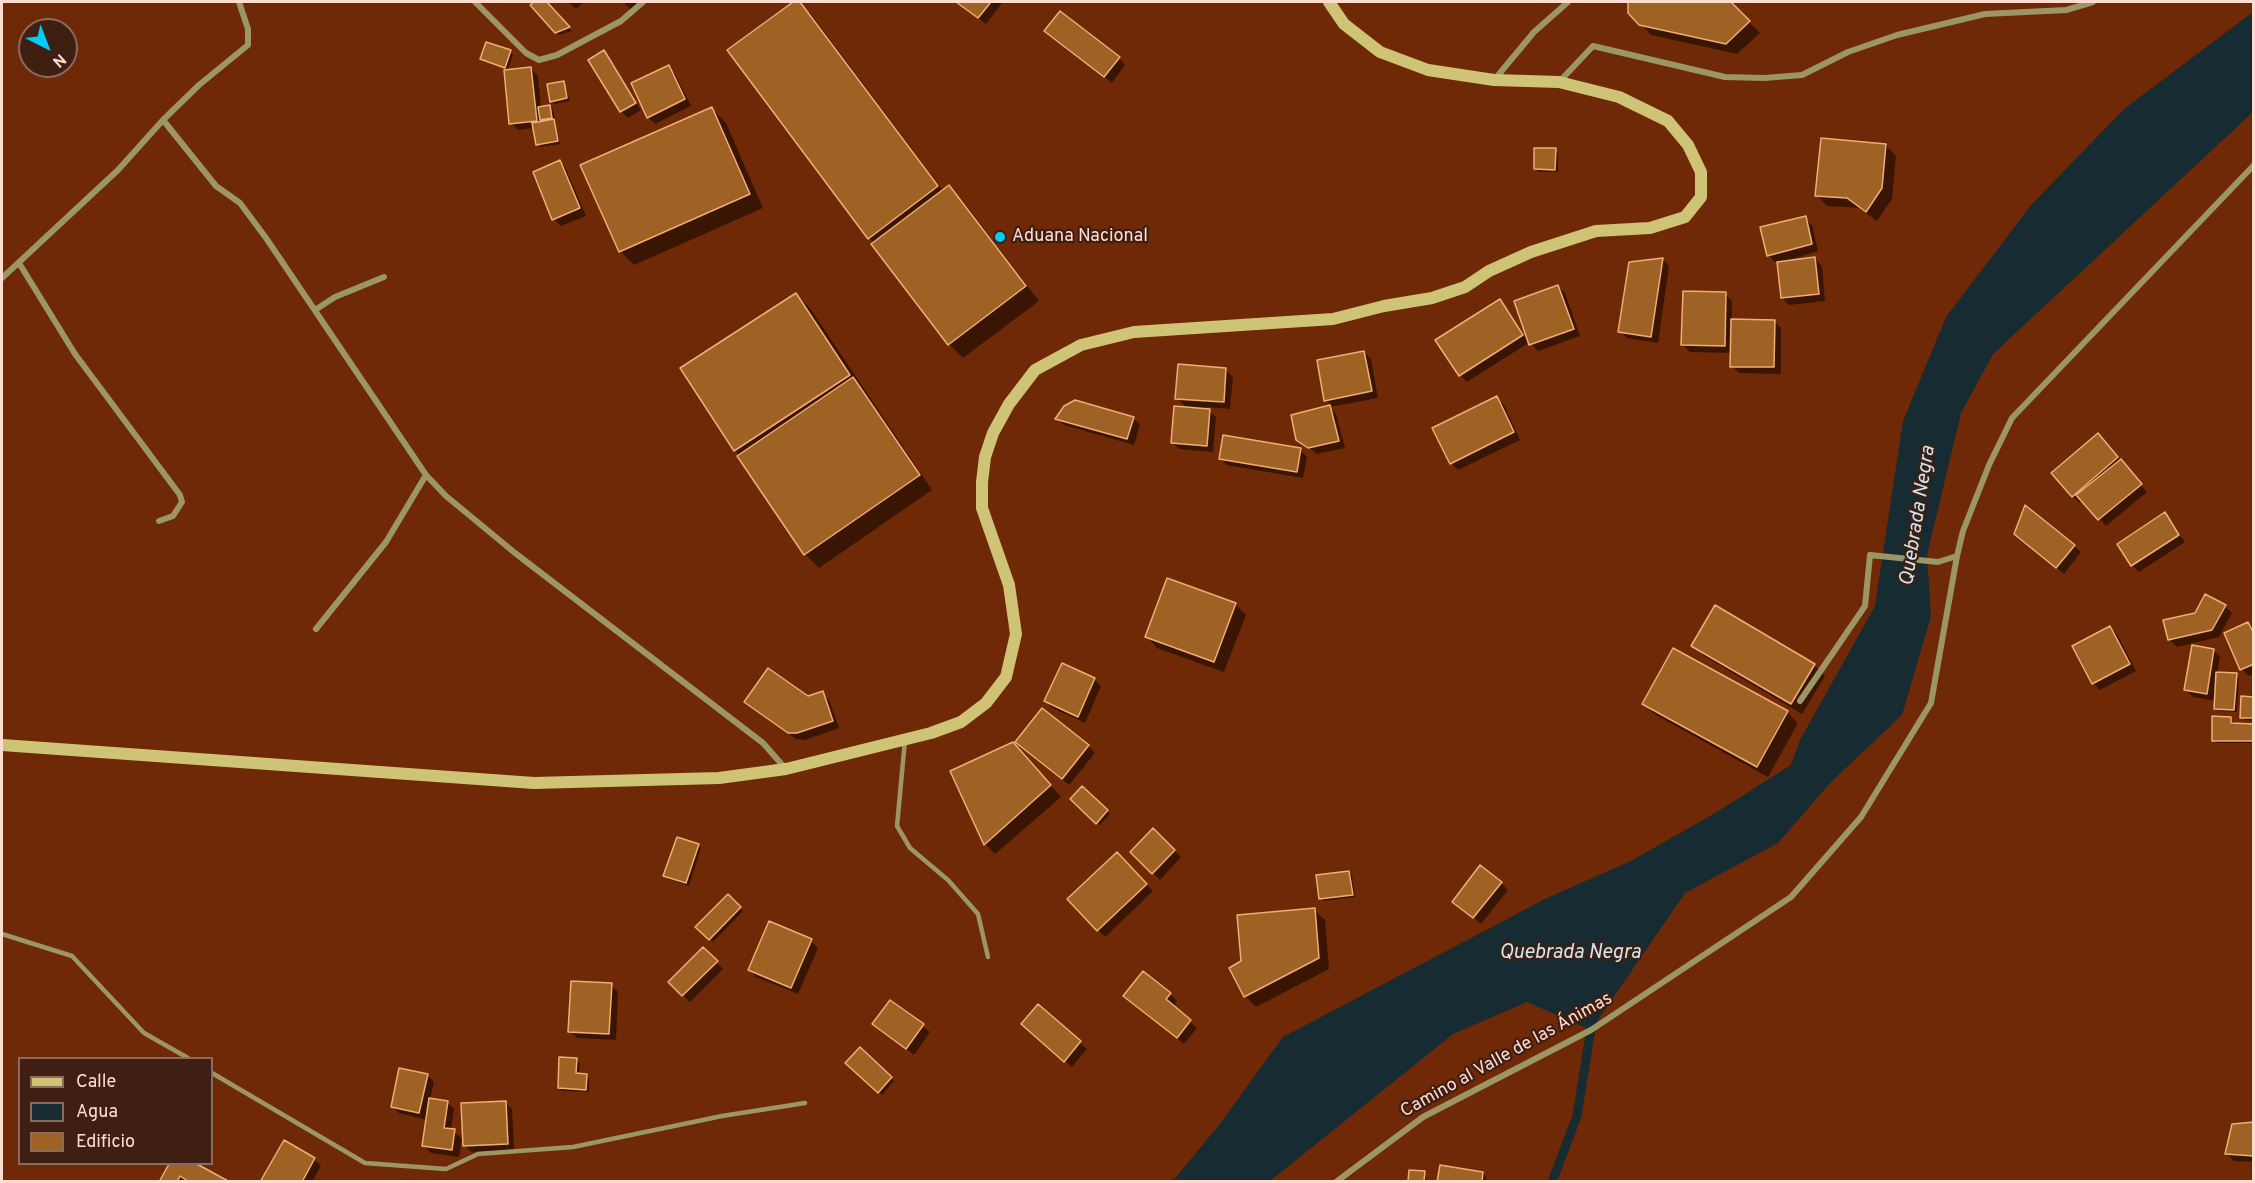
<!DOCTYPE html>
<meta charset="utf-8">
<style>
body{margin:0}
#map{position:relative;width:2255px;height:1183px;overflow:hidden;background:#6f2907;font-family:Overpass,sans-serif}
canvas{display:block}
.frame{position:absolute;inset:0;border:3px solid #ffdccf;pointer-events:none}
.legend{position:absolute;left:18px;top:1057px;width:195px;height:108px;box-sizing:border-box;background:#3e1f12;border:2px solid #8b6b5e;margin:0;padding:8px 10px;list-style:none;font-size:18px;color:#ffdccf}
.legend li{display:flex;align-items:center;gap:12px;height:30px}
.legend b{width:30px;border:2px solid #8b6b5e}
.north{position:absolute;left:18px;top:18px;width:60px;height:60px;box-sizing:border-box;background:#3e1f12;border:2px solid #8b6b5e;border-radius:50%;rotate:138deg;font-size:16px;font-weight:700;line-height:24px;text-align:center;color:#ffdccf}
.north::after{content:'';display:block;margin:auto;width:21px;height:27px;background:#00cbf9;clip-path:polygon(50% 0,100% 100%,50% 72%,0 100%)}
</style>
<div id="map">
<canvas width="2255" height="1183"></canvas>
<div class="frame"></div>
<ul class="legend">
<li><b style="height:8px;background:#cfc475"></b>Calle</li>
<li><b style="height:16px;background:#162b32"></b>Agua</li>
<li><b style="height:16px;background:#9f6225"></b>Edificio</li>
</ul>
<div class="north">N</div>
</div>
<script>
const c = document.querySelector('canvas').getContext('2d');
c.lineJoin = 'round';
function fill(path, color) {
  c.fillStyle = color;
  c.fill(path, 'evenodd');
}
function toPath(rows) {
  const path = new Path2D();
  for (const r of rows) {
    path.moveTo(r[0], r[1]);
    for (let i = 2; i < r.length; i += 2) path.lineTo(r[i], r[i + 1]);
  }
  return path;
}
function trace(path, color, width, dash) {
  c.strokeStyle = color;
  c.lineWidth = width;
  c.lineCap = dash ? 'butt' : 'round';
  c.setLineDash(dash || []);
  c.stroke(path);
}
function drawText(font, color, halo, rows, align = 'center') {
  c.font = font + ' Overpass,sans-serif';
  c.lineWidth = 4.5;
  c.setLineDash([]);
  c.textBaseline = 'middle';
  c.strokeStyle = halo;
  c.fillStyle = color;
  for (const [text, x, y, turn = 0] of rows) {
    c.save();
    c.translate(x, y);
    c.rotate((+turn || 0) * Math.PI / 180);
    c.textAlign = isNaN(turn) ? turn : align;
    if (halo) c.strokeText(text, 0, 0);
    c.fillText(text, 0, 0);
    c.restore();
  }
}
fill(toPath([
 [2253,12,2253,112,1993,354,1961,413,1927,555,1931,616,1902,715,1831,782,1778,843,1685,893,1591,1030,1527,1002,1453,1034,1270,1181,1172,1182,1219,1125,1283,1037,1547,898,1631,861,1717,812,1791,765,1800,740,1875,606,1903,421,1946,317,2032,204,2124,109]
]), '#162b32');
fill(toPath([
 [536,2,545,2,572,31,559,35,532,5],
 [568,2,584,2,576,9],
 [623,2,642,2,631,10],
 [795,2,799,2,811,14,943,191,949,187,963,201,1039,301,963,358,949,344,730,51],
 [957,2,1003,2,986,24],
 [1630,2,1729,2,1760,33,1737,54,1651,35,1630,12],
 [1053,38,1119,58,1125,65,1112,83],
 [510,52,513,55,508,70,481,58],
 [604,52,641,110,628,118,621,111],
 [668,67,675,74,691,106,655,124,648,117],
 [531,69,538,76,541,108,550,106,553,109,560,144,540,147,534,128,518,130,511,123],
 [564,82,570,101,554,104,551,101],
 [712,109,726,123,763,208,634,265,620,251],
 [1886,145,1896,156,1892,199,1877,221,1859,208,1827,206,1817,195],
 [1555,150,1558,153,1558,172,1538,172,1535,169],
 [560,162,566,169,586,216,561,226,554,219],
 [1805,218,1812,225,1818,251,1780,263,1815,259,1822,266,1825,301,1789,305,1782,298,1779,261,1775,262,1768,255],
 [1662,259,1669,266,1658,343,1627,338,1620,331],
 [1558,286,1565,293,1580,336,1538,351,1530,342,1467,382,1460,375,1437,340,1500,300,1529,342],
 [796,294,810,308,932,490,819,568,805,554,735,450],
 [1725,294,1732,301,1732,321,1774,321,1781,328,1781,374,1739,373,1732,366,1732,353,1690,352,1683,345],
 [1364,352,1371,359,1378,398,1330,407,1336,414,1345,448,1317,454,1298,439,1293,416,1332,406,1326,400],
 [1226,370,1233,377,1230,409,1206,407,1216,417,1213,452,1179,449,1172,442,1187,408,1177,398],
 [1497,398,1504,405,1520,440,1458,470,1451,463],
 [1133,418,1140,425,1134,445,1064,425,1057,419],
 [2104,442,2147,492,2106,526,2083,500,2079,503,2073,496],
 [1300,450,1307,457,1303,478,1227,465,1220,458],
 [2165,514,2185,542,2139,572,2132,565],
 [2016,534,2074,546,2081,552,2064,574],
 [1235,604,1246,615,1224,672,1157,648,1147,637],
 [2225,606,2232,613,2219,637,2177,647,2170,640],
 [2248,624,2254,629,2254,674,2249,676,2242,669,2226,634],
 [2110,627,2117,634,2136,671,2100,690,2093,683],
 [1693,645,1814,665,1825,676,1802,714,1704,656],
 [1674,650,1787,712,1798,723,1768,777,1654,714,1644,704],
 [2213,650,2220,657,2217,674,2236,675,2239,678,2237,712,2218,711,2215,708,2216,701,2193,697,2186,690],
 [1094,679,1101,686,1085,723,1052,708,1046,701],
 [822,693,829,700,839,728,805,740,796,739,746,702,808,697],
 [2254,698,2254,721,2245,720,2242,717],
 [2231,718,2234,725,2254,725,2254,743,2216,743,2213,740],
 [1088,746,1095,753,1069,785,1024,749],
 [1024,754,1061,797,995,854,985,844],
 [1082,788,1110,814,1100,825,1072,799],
 [1153,830,1181,857,1160,880,1132,852],
 [698,845,701,848,689,886,668,879,665,876],
 [1117,854,1153,891,1105,937,1069,899],
 [1349,872,1352,875,1355,897,1324,901,1321,898],
 [1501,883,1508,890,1481,924,1454,902],
 [728,896,743,911,713,942,697,927],
 [1314,910,1325,920,1329,969,1256,1007,1246,997,1231,969],
 [770,923,811,941,818,948,798,994,756,977,749,970],
 [703,949,723,969,690,1002,670,982],
 [611,985,618,992,616,1040,577,1038,570,1031],
 [1170,994,1177,1001,1173,1007,1197,1028,1184,1044,1132,1003],
 [890,1002,930,1032,914,1055,874,1024],
 [1038,1006,1087,1049,1072,1067,1030,1031],
 [860,1049,894,1081,882,1095,847,1063],
 [577,1060,580,1063,579,1075,589,1078,589,1092,562,1091,559,1088],
 [427,1075,434,1082,430,1100,447,1102,454,1109,451,1130,462,1138,459,1157,431,1153,424,1146,428,1120,399,1113,392,1106],
 [505,1102,512,1109,514,1150,471,1152,464,1145],
 [2254,1123,2254,1162,2234,1161,2227,1154],
 [314,1159,321,1166,312,1182,262,1182],
 [171,1164,194,1164,227,1182,161,1182],
 [1424,1172,1427,1182,1410,1180],
 [1483,1173,1486,1177,1485,1182,1439,1182]
]), '#0007');
trace(toPath([
 [1552,1182,1577,1116,1592,1022]
]), '#162b32', 9);
const building = toPath([
 [534,2,547,2,570,27,555,33,530,5,534,2],
 [793,2,800,2,938,186,868,239,727,50,793,2],
 [956,2,991,2,978,18,956,2],
 [1628,2,1731,2,1750,21,1726,44,1639,25,1628,13,1628,2],
 [1060,11,1120,57,1104,77,1044,31,1060,11],
 [486,42,511,50,505,68,480,59,486,42],
 [604,50,636,103,620,112,588,60,604,50],
 [669,65,685,99,647,118,631,83,669,65],
 [531,67,537,121,509,124,504,70,531,67],
 [564,81,567,98,550,102,547,84,564,81],
 [550,105,552,118,540,120,538,107,550,105],
 [712,107,750,194,619,252,580,165,712,107],
 [554,119,558,141,536,145,532,123,554,119],
 [1821,138,1886,144,1882,188,1866,212,1847,198,1815,196,1821,138],
 [1534,148,1556,148,1555,170,1534,169,1534,148],
 [560,160,580,208,552,220,533,172,560,160],
 [949,185,1026,286,948,345,871,244,949,185],
 [1806,216,1812,244,1767,256,1760,227,1806,216],
 [1815,257,1819,294,1781,298,1777,262,1815,257],
 [1663,258,1651,337,1618,332,1629,262,1663,258],
 [1558,285,1574,329,1529,345,1514,301,1558,285],
 [1683,291,1726,292,1725,346,1681,345,1683,291],
 [796,293,850,375,734,451,680,368,796,293],
 [1500,299,1523,335,1459,376,1435,340,1500,299],
 [1731,319,1775,320,1774,367,1730,367,1731,319],
 [1364,351,1372,391,1324,401,1317,360,1364,351],
 [1178,364,1226,368,1224,402,1175,399,1178,364],
 [853,377,920,475,804,555,737,456,853,377],
 [1497,396,1514,432,1450,464,1432,428,1497,396],
 [1075,400,1134,417,1127,439,1055,419,1064,406,1075,400],
 [1330,405,1339,441,1308,448,1296,440,1291,415,1330,405],
 [1174,406,1210,409,1207,446,1171,443,1174,406],
 [2098,433,2118,457,2072,497,2051,473,2098,433],
 [1223,435,1301,448,1297,472,1219,459,1223,435],
 [2121,459,2142,484,2098,520,2076,495,2121,459],
 [2025,505,2075,545,2056,568,2014,534,2025,505],
 [2165,512,2179,535,2131,566,2117,544,2165,512],
 [1167,578,1236,603,1214,662,1145,637,1167,578],
 [2205,594,2226,605,2212,630,2168,640,2163,620,2195,613,2205,594],
 [1715,605,1815,664,1791,704,1691,646,1715,605],
 [2248,622,2254,634,2254,664,2240,670,2224,633,2248,622],
 [2110,626,2130,664,2092,684,2072,646,2110,626],
 [2192,645,2214,649,2207,694,2184,690,2192,645],
 [1673,648,1788,711,1757,767,1642,704,1673,648],
 [1062,663,1095,678,1078,717,1044,701,1062,663],
 [768,668,808,696,823,691,833,721,797,733,788,733,744,702,768,668],
 [2216,672,2237,673,2234,710,2214,709,2216,672],
 [2241,696,2254,697,2254,718,2240,718,2241,696],
 [1042,708,1089,745,1062,779,1015,742,1042,708],
 [2212,716,2231,717,2231,723,2254,724,2254,741,2212,741,2212,716],
 [1013,742,1051,785,984,845,950,771,1013,742],
 [1082,786,1108,810,1096,824,1070,799,1082,786],
 [1153,828,1175,850,1152,874,1130,852,1153,828],
 [677,837,699,844,686,883,663,876,677,837],
 [1117,852,1147,884,1097,931,1067,899,1117,852],
 [1480,865,1502,882,1473,918,1452,902,1480,865],
 [1349,871,1353,895,1319,899,1316,875,1349,871],
 [728,894,741,907,709,940,695,927,728,894],
 [1315,908,1319,958,1244,997,1229,968,1241,961,1237,915,1315,908],
 [769,921,812,939,791,988,748,970,769,921],
 [703,947,718,961,682,996,668,982,703,947],
 [1143,971,1171,993,1166,999,1191,1020,1177,1038,1123,996,1143,971],
 [571,981,612,983,609,1034,568,1032,571,981],
 [890,1000,924,1024,906,1049,872,1024,890,1000],
 [1038,1004,1081,1041,1064,1062,1021,1024,1038,1004],
 [860,1047,892,1077,878,1093,845,1063,860,1047],
 [559,1057,577,1058,576,1073,587,1074,586,1090,558,1088,559,1057],
 [399,1068,428,1074,419,1113,391,1107,399,1068],
 [429,1098,448,1101,444,1128,455,1129,452,1150,422,1146,429,1098],
 [506,1101,508,1144,463,1146,461,1103,506,1101],
 [2254,1122,2254,1156,2225,1154,2232,1124,2254,1122],
 [284,1140,315,1158,302,1182,260,1182,284,1140],
 [169,1164,197,1164,228,1181,189,1182,180,1176,177,1182,159,1182,169,1164],
 [1440,1165,1483,1172,1482,1182,1437,1182,1440,1165],
 [1409,1170,1425,1171,1424,1181,1408,1181,1409,1170]
]);
fill(building, '#9f6225');
trace(building, '#f0ae74', 1.5);
trace(toPath([
 [905,740,897,826,910,848,948,880,978,914,988,957],
 [2,934,72,956,144,1033,188,1058],
 [212,1073,365,1163,446,1169,478,1154,573,1147,722,1116,805,1103]
]), '#9c9665', 4.5);
trace(toPath([
 [475,2,526,53,539,60,557,55,621,21,643,2],
 [1495,79,1534,32,1568,2],
 [1560,81,1593,46,1725,77,1764,78,1802,75,1848,52,1897,35,1985,14,2066,10,2093,2],
 [163,120,216,186,240,203,266,238,426,475,446,496,515,553,763,743,785,768],
 [19,263,75,354,180,495,182,502,173,516,159,521],
 [2,278,118,170,163,120,199,85,248,45,248,29,239,2],
 [315,310,335,297,384,277],
 [316,629,386,542,426,475],
 [1800,701,1865,606,1870,555,1938,562,1957,556,1963,531,1989,465,2012,418,2254,165],
 [1336,1182,1423,1117,1591,1030,1791,897,1861,817,1931,703,1957,556]
]), '#9c9665', 6);
trace(toPath([
 [2,745,534,783,719,778,786,769,931,733,961,722,986,703,1006,677,1016,634,1009,585,982,508,982,482,985,457,993,433,1009,404,1035,370,1081,345,1134,332,1333,319,1384,306,1432,298,1465,287,1489,271,1531,252,1596,231,1650,228,1685,217,1701,197,1701,172,1688,145,1668,121,1619,97,1559,82,1494,80,1428,70,1380,52,1344,24,1329,2]
]), '#cfc475', 12);
for (const [x, y, r, color] of [
 [1000,237,6,"#00cbf9"]
]) {
  const dot = new Path2D();
  dot.arc(x, y, r, 0, 2 * Math.PI);
  c.fillStyle = color;
  c.fill(dot);
  trace(dot, '#3e1f12', 2);
}
drawText('18px', '#ffdccf', '#3e1f12', [
 ["Aduana Nacional",1012,237]
], 'left');
drawText('18px', '#ffdccf', '#3e1f12', [
 ["Camino al Valle de las Ánimas",1507,1056,-29]
]);
drawText('italic 20px', '#cae9f4', '#3e1f12', [
 ["Quebrada Negra",1919,516,-81],
 ["Quebrada Negra",1570,954]
]);
</script>
